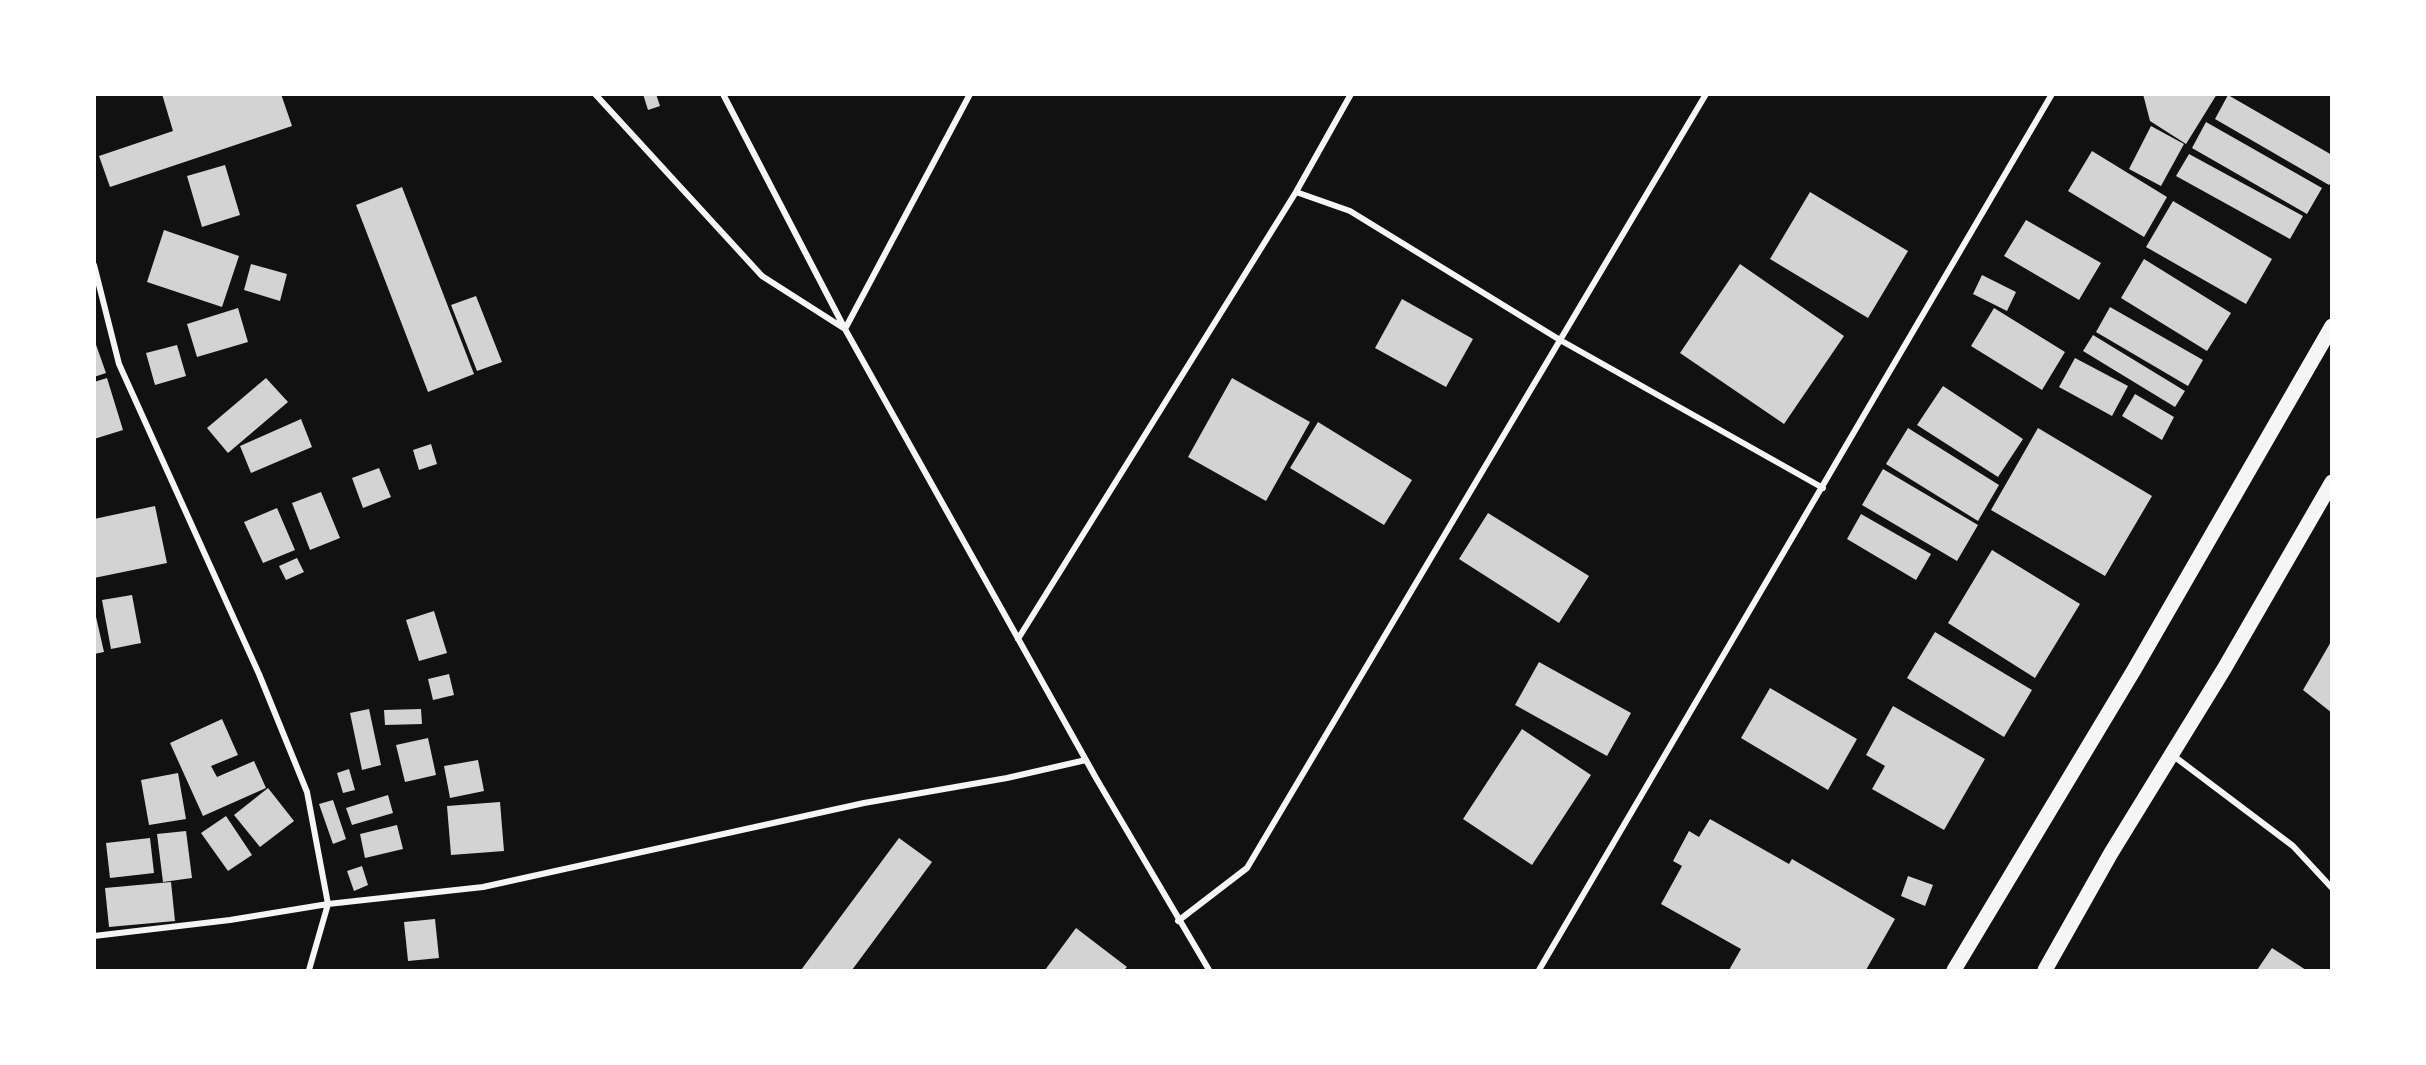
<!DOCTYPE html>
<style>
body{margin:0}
#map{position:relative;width:2426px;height:1065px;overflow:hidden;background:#111;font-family:Barlow,sans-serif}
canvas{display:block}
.frame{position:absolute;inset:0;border:96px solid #fff;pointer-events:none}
</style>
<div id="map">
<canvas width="2426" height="1065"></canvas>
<div class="frame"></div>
</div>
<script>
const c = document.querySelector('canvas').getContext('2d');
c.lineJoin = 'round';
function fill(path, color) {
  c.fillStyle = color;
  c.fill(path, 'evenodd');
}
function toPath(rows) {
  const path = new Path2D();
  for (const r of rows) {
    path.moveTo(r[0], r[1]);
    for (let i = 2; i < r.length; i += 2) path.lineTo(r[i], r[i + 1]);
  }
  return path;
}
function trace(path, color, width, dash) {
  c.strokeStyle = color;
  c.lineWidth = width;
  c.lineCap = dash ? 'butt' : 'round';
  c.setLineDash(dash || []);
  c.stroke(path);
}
fill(toPath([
 [162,94,281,94,292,126,110,187,99,156,173,131],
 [643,94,656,94,660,106,648,110],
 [2143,94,2217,94,2186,144,2150,121],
 [2228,95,2332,155,2332,181,2329,185,2215,119],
 [2206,122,2322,188,2307,214,2192,148],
 [2151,126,2184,144,2161,186,2129,169],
 [2092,151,2167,197,2144,237,2068,191],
 [2189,154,2303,216,2290,239,2176,176],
 [225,165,240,215,202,227,187,176],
 [402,187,474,374,428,392,356,205],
 [1810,192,1908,251,1868,318,1770,259],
 [2173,201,2272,259,2246,304,2146,247],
 [2026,220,2101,263,2079,300,2004,256],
 [164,230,239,256,222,307,147,282],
 [2144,259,2231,313,2207,351,2121,298],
 [251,264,287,274,280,301,244,290],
 [1740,264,1844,336,1784,424,1680,353],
 [1982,275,2016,292,2007,311,1973,294],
 [476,296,502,362,477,371,451,305],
 [1402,299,1473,339,1446,387,1375,348],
 [2110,307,2203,360,2188,386,2096,332],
 [238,308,248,342,197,357,187,324],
 [1994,308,2065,352,2042,390,1971,346],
 [2093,335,2185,391,2175,407,2083,351],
 [94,339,106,373,94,377],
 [177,345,186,376,155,385,146,353],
 [2075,358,2128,386,2112,416,2059,387],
 [107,378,123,430,94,439,94,382],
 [266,378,288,402,228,453,207,428],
 [1232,378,1310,422,1266,501,1188,457],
 [1943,386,2023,439,1998,477,1917,425],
 [2135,394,2174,417,2162,440,2122,416],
 [301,419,312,447,251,473,240,446],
 [1318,422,1412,480,1384,525,1290,468],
 [1908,428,1999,485,1978,521,1886,464],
 [2038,428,2152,496,2105,576,1991,510],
 [431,444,437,464,419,470,413,450],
 [379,468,391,497,363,508,352,478],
 [1883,469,1978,525,1957,561,1862,505],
 [321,492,340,538,310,550,292,503],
 [155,506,167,563,94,578,94,519],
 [277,508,295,550,263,563,244,522],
 [1488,513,1589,576,1559,623,1459,559],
 [1861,514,1931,554,1916,580,1847,539],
 [1992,550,2080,604,2035,678,1948,623],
 [297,558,304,572,286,580,279,566],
 [132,595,141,643,111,649,102,600],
 [94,608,104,652,94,654],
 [434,611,447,653,419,661,406,620],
 [1935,632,2032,690,2004,737,1907,678],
 [2332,640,2332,713,2303,690],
 [1539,662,1631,713,1607,756,1515,705],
 [449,674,454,695,433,700,428,679],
 [1770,688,1857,739,1828,790,1741,738],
 [1893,706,1985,759,1944,830,1872,789,1885,766,1866,755],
 [369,709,381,765,362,770,350,713],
 [421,709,422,724,385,725,384,710],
 [222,719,238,755,211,766,217,777,254,761,266,788,203,816,170,743],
 [1522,729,1591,775,1532,865,1463,819],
 [428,738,436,775,405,782,396,745],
 [478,760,484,791,450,798,444,766],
 [349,769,355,790,343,793,337,773],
 [178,773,186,819,149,825,141,780],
 [268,788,294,821,260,847,234,815],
 [388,795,393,813,352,825,346,808],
 [333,800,346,839,333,844,319,804],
 [500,802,504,851,451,855,447,806],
 [226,816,252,855,228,871,201,833],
 [1710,819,1789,864,1792,859,1895,919,1866,970,1729,970,1741,949,1661,904,1682,866,1673,861,1689,831,1699,837],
 [397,825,403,849,365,858,360,834],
 [186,831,192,878,163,882,157,834],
 [150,838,154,873,110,878,106,843],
 [899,838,932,862,852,970,801,970],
 [362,866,368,885,354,891,347,871],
 [1908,876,1933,885,1925,906,1901,896],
 [171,882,175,921,109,927,105,888],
 [435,919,439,958,408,961,404,922],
 [1076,928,1127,967,1124,970,1045,970],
 [2272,948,2306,970,2257,970]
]), '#d3d3d3');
trace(toPath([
 [595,94,762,276,845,329,970,94],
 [723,94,845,329,1096,778,1209,970],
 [1296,192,1350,211,1560,340,1823,488],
 [94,265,119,364,259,674,307,792,328,904,309,970],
 [1018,639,1296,192,1351,94],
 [2171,754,2293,846,2332,888],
 [1178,921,1247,868,1706,94],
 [94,936,230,920,328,904,483,887,864,803,1007,778,1086,760],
 [1539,970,2052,94]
]), '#f5f5f5', 6);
trace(toPath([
 [1954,970,2134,670,2332,326],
 [2045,970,2111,853,2224,669,2332,482]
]), '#f5f5f5', 15);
</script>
